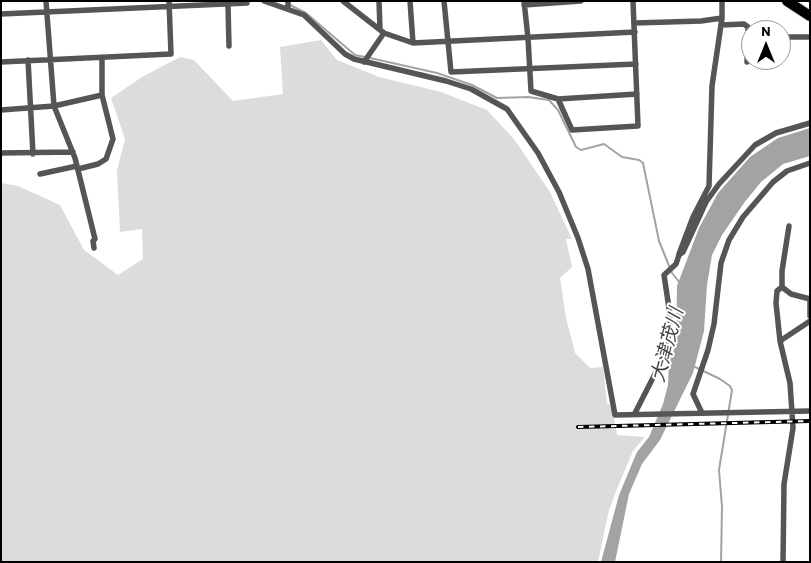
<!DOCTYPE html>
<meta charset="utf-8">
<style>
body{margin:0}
#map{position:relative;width:811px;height:563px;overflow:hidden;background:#fff;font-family:Barlow,sans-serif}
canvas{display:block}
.frame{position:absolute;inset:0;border:2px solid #000;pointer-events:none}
.north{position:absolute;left:741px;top:20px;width:50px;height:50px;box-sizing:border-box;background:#fff;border:1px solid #999;border-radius:50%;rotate:0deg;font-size:14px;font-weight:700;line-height:20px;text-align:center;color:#000}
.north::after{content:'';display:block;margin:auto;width:18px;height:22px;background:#000;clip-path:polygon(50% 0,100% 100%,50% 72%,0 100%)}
</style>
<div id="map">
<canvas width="811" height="563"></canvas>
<div class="frame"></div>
<div class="north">N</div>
</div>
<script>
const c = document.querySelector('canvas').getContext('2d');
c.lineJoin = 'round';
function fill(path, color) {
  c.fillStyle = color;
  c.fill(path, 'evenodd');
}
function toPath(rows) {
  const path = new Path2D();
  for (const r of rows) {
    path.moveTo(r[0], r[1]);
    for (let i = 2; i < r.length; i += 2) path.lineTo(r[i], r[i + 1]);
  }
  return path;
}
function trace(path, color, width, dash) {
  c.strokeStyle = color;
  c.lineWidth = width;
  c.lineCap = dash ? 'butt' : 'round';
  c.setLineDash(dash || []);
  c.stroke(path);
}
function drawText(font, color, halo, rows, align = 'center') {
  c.font = font + ' Barlow,"Noto Sans JP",sans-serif';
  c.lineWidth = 4;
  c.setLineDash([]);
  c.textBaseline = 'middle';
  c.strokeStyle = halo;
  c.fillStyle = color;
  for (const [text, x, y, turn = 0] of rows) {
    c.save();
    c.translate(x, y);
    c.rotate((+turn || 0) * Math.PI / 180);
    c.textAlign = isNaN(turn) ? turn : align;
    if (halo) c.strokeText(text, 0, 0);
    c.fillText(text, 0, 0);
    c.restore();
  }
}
fill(toPath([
 [321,40,337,60,379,77,441,92,487,110,514,139,550,192,572,239,566,239,572,267,560,278,566,318,575,353,590,368,603,367,607,403,612,407,617,435,645,437,633,451,619,484,609,510,598,562,1,562,1,183,18,186,60,205,84,250,118,275,143,259,142,229,120,232,117,170,125,139,111,98,142,77,180,57,194,60,233,101,283,94,280,47]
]), '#dcdcdc');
fill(toPath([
 [810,128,810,156,783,164,761,182,744,203,722,235,712,255,707,285,704,331,693,373,660,440,642,464,629,494,615,562,601,562,619,495,637,452,649,437,663,404,668,385,669,362,676,345,677,286,699,228,718,193,750,157,778,138]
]), '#a3a3a3');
trace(toPath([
 [290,5,306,13,355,55,365,57],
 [370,58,437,73,472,85,497,98,528,97,549,100,558,110,576,147,581,150,604,144,622,157,639,160,643,163,659,241,672,273,680,283],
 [693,366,720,379,730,386,732,390,719,470,722,507,721,562]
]), '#a3a3a3', 2);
const highway = toPath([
 [787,1,810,16]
]);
trace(highway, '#dbdbdb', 12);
trace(toPath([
 [46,1,54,106,75,158,95,239,93,241,94,248],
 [264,1,304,15,345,54,354,59,446,81,471,89,507,109,538,153,559,192,578,238,588,269,615,415,810,411],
 [343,1,384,33,413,43,635,32],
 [379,1,380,29],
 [410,1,413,43],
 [444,1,451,72,636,64],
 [524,1,528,38,531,91,558,99,572,130,638,126,633,1],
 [228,5,229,46],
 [524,5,581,1],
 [288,9,288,1],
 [1,14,247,3],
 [635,23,701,21,722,18],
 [721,25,744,24,748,27,748,38,751,38],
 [781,37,810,37],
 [28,60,33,154],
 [1,62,171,54,169,1],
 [364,62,384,33],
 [747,62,748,38],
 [558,99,637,94],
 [1,110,54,106,102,95,102,58],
 [1,153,73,152],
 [78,169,98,164,106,159,113,139,102,95],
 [40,174,77,166],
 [679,254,693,217,709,186,712,86,722,18,722,1],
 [782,287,791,294,810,299],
 [810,299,810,316],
 [780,341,810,321],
 [635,413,659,366,669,334,670,315,664,275,676,264,679,255,683,252,706,202,719,184,755,145,776,133,810,123],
 [702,413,693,394,708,350,714,324,721,263,729,240,743,217,773,182,787,171,810,163],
 [783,562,784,484,793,428,790,383,780,341,776,303,777,291,782,287,782,271,789,226]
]), '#555', 5.5);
trace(highway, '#000', 10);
const rail = toPath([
 [578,427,810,421]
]);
trace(rail, '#000', 4);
trace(rail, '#fff', 2, [5.5]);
drawText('italic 19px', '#444', '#fff', [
 ["大津茂川",667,345,-75]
]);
</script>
